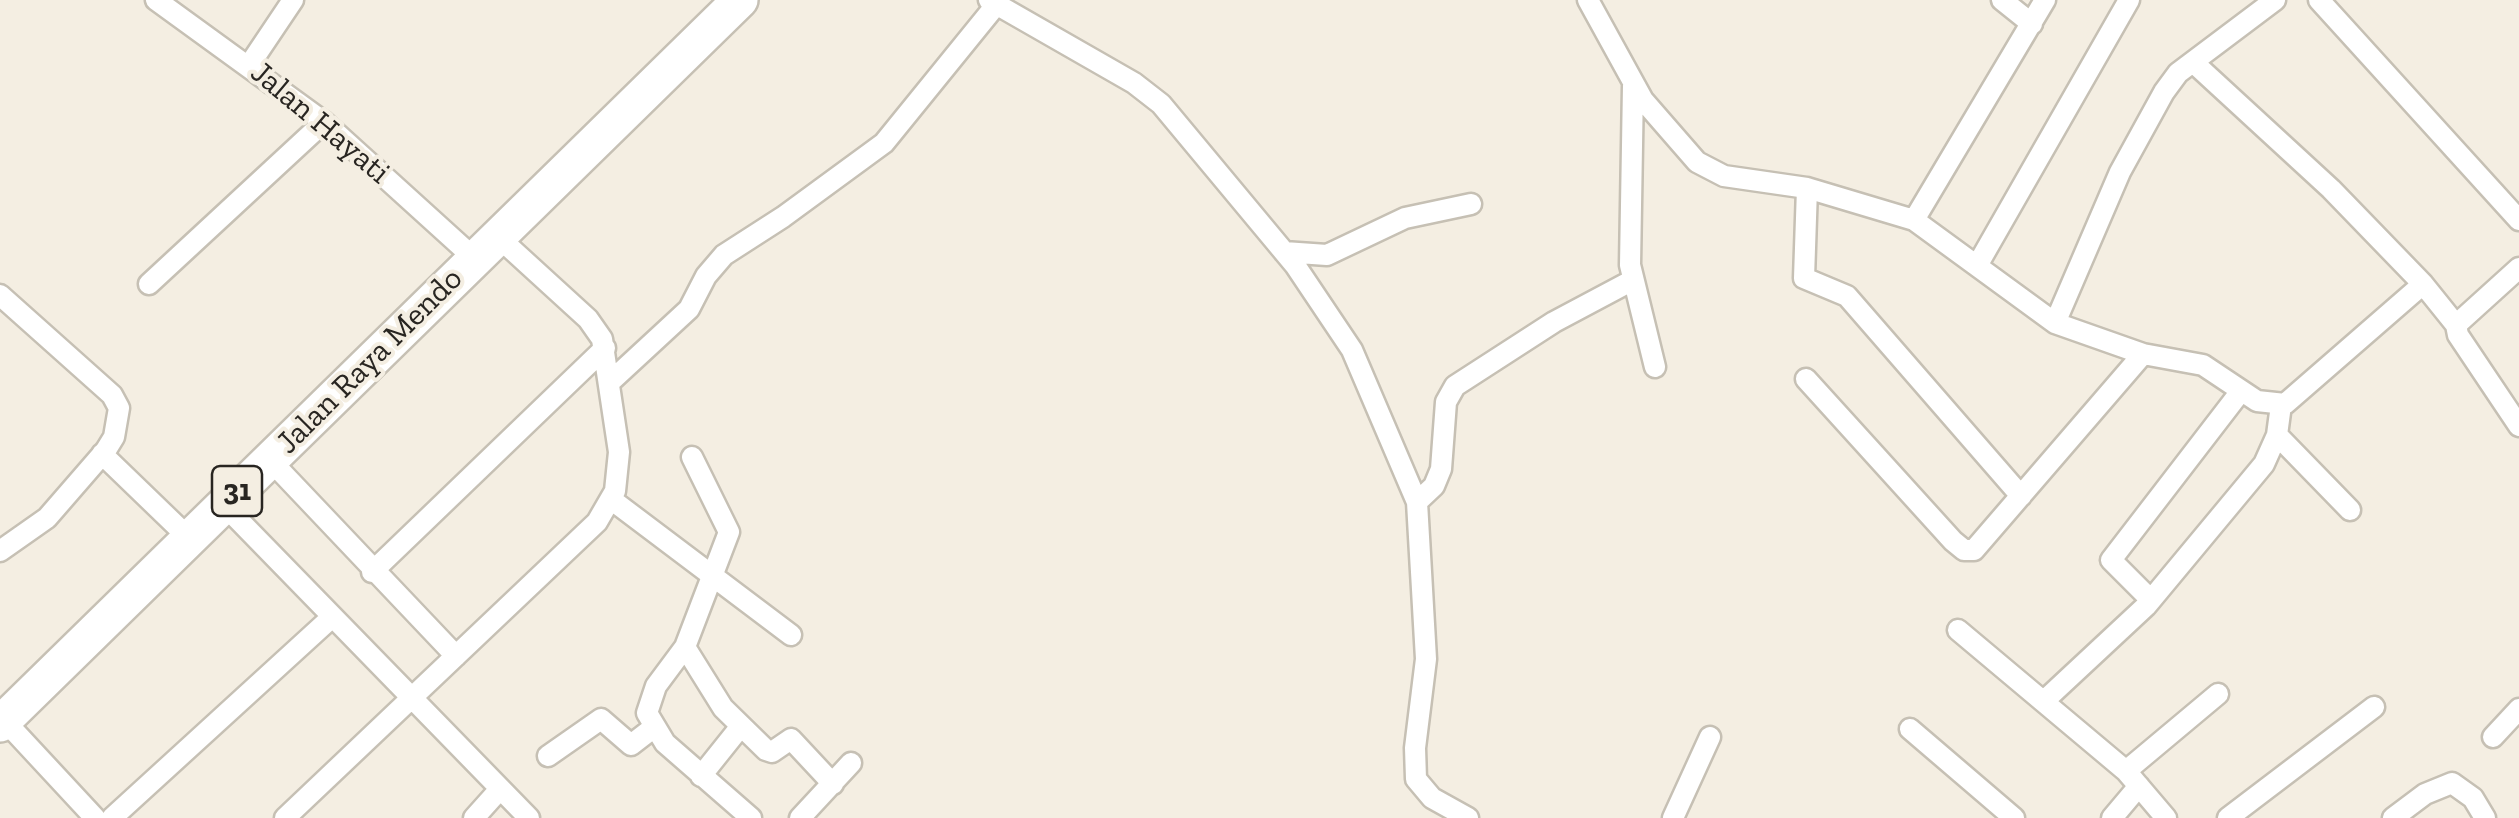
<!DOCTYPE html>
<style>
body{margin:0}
canvas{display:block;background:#f4eee2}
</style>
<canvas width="2519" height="818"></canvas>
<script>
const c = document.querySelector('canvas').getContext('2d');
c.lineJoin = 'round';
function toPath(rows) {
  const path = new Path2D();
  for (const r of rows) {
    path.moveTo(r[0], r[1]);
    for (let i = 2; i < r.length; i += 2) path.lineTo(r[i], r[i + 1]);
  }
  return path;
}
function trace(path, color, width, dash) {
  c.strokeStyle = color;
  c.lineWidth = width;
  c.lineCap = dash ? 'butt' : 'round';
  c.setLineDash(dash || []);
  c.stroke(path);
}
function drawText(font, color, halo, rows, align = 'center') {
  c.font = font + ' "Zilla Slab",serif';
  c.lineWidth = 8;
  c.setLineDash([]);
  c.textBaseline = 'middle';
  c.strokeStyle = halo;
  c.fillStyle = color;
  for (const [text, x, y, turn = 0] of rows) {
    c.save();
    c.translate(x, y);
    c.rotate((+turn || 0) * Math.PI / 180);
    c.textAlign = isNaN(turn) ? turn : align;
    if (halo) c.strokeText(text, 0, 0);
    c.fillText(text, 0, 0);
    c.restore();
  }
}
const minor = toPath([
 [156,0,324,122,474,258],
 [989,0,1134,83,1161,104,1295,265,1352,350,1417,502,1426,659,1415,748,1416,779,1432,798,1468,818],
 [1588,0,1643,100,1697,162,1724,176,1807,188,1914,220,2055,323,2143,354,2203,365,2257,401,2285,404,2423,284],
 [2002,0,2032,24],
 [2319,0,2519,220],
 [2194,63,2331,189,2423,284,2456,325,2458,335,2519,426],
 [250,64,293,0],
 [1633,86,1630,265,1655,367],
 [1807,188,1804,278,1847,296,2021,496],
 [1914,220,2045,0],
 [1284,252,1327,255,1405,218,1471,204],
 [1978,264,2129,0],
 [149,284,324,122],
 [0,295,112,395,119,408,114,437,106,450,47,518,0,551],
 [2055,323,2120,172,2164,92,2178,73,2275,0],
 [2456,325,2519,268],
 [1806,379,1953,541,1964,550,1974,550,2143,354],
 [610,382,689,309,706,276,724,255,783,217,884,143,996,5],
 [2277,435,2350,510],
 [102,454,189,538],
 [692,457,729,532,685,647,656,686,647,713,665,743,751,818],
 [270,460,456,656],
 [612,500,791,635],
 [1417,502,1434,486,1441,469,1446,402,1455,386,1554,322,1633,280],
 [223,504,529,818],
 [372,572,605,348],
 [2151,600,2111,560,2241,391],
 [1958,630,2126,771,2166,818],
 [685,647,723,708,766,750,772,752,791,739,833,784],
 [2044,701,2146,606,2264,464,2277,435,2281,405],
 [4,720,95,818],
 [1910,729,2014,818],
 [2493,737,2519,709],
 [548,756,601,719,631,745,653,728],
 [2126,771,2218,694],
 [701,776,741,726],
 [112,818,331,618],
 [285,818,597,522,615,491,619,452,602,339,588,319,496,235],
 [474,818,500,789],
 [800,818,851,763],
 [1673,818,1710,737],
 [2112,818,2139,786],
 [2228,818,2374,707],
 [2393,818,2425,794,2452,783,2473,798,2485,818]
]);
const trunk = toPath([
 [0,724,740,0]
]);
trace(minor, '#c6c0b4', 25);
trace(trunk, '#c6c0b4', 40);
trace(minor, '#fff', 20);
trace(trunk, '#fff', 35);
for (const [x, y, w] of [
 [237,491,50]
]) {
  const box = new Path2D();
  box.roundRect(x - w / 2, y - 25, w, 50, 8);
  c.fillStyle = '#f4eee2';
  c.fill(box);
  trace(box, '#282521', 2.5);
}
drawText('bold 30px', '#282521', null, [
 ["31",237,491]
]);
drawText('32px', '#282521', '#f4eee2', [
 ["Jalan Hayati",320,123,40],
 ["Jalan Raya Mendo",370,361,-45]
]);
</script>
